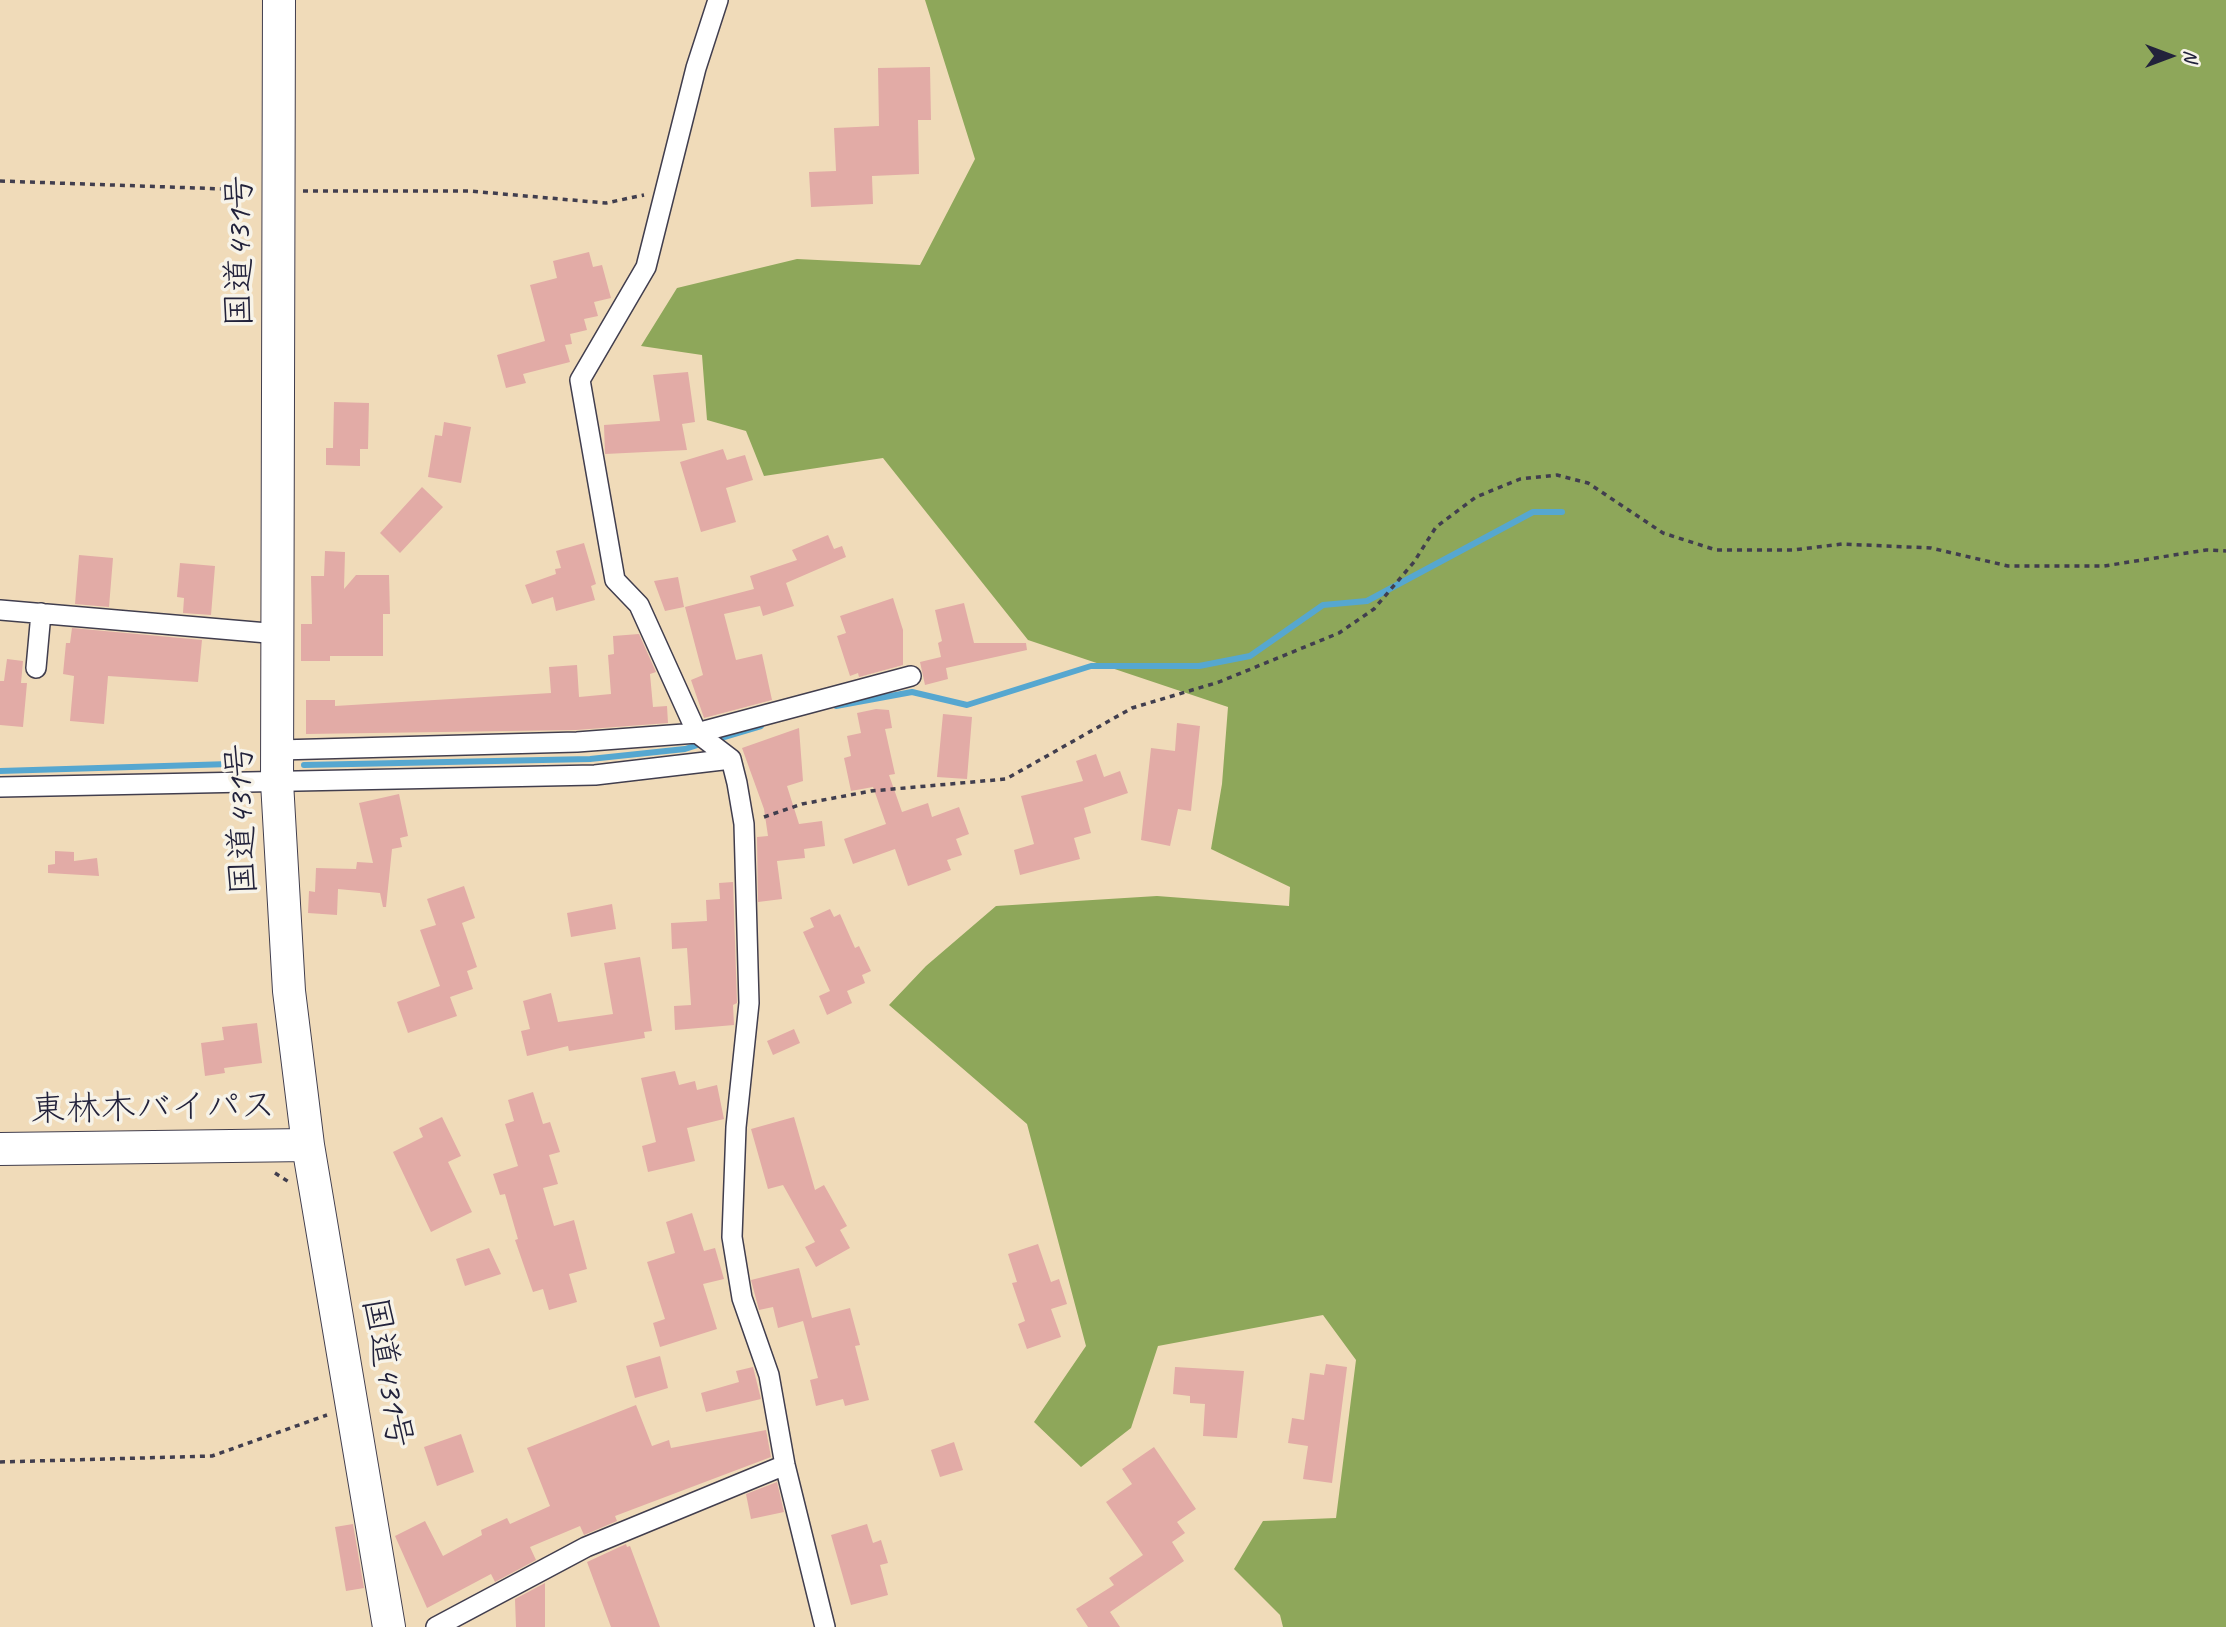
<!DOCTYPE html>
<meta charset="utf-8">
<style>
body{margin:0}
#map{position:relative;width:2226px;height:1627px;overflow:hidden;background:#f0dbb9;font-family:Caveat,sans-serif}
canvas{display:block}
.north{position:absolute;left:2135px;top:21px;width:70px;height:70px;-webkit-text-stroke:5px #f7f3e8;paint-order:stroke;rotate:90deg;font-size:19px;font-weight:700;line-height:28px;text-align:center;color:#22223b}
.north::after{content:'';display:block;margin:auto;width:24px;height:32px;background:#22223b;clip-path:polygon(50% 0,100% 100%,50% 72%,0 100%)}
</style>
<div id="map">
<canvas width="2226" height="1627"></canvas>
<div class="north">N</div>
</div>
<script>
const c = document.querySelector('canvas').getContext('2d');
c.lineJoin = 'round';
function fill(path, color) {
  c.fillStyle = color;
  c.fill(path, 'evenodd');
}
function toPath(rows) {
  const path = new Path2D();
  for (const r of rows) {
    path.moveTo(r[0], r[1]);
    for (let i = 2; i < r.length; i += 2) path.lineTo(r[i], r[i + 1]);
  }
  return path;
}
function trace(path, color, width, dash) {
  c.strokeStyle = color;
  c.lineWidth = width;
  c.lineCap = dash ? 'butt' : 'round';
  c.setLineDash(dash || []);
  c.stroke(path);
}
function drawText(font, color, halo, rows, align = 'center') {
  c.font = font + ' Caveat,"Klee One",sans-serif';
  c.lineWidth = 7;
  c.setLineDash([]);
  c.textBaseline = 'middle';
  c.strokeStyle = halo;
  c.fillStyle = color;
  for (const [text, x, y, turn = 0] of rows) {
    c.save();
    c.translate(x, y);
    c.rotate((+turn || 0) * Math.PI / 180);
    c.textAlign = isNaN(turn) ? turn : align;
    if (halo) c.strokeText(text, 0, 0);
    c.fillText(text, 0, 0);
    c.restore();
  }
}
fill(toPath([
 [925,0,2226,0,2226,1627,1283,1627,1280,1615,1234,1569,1263,1521,1336,1518,1356,1360,1323,1315,1158,1346,1131,1428,1081,1467,1034,1422,1086,1346,1027,1124,889,1005,926,966,996,906,1157,896,1289,906,1290,887,1211,849,1222,784,1228,707,1028,640,883,458,764,476,746,431,707,420,702,355,641,346,677,288,797,259,920,265,975,159]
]), '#8ea75a');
trace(toPath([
 [836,706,912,692,967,705,1091,666,1199,666,1250,656,1323,605,1367,601,1533,512,1562,512],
 [714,740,761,726],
 [304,765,590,759,685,749,704,743],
 [0,771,230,764]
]), '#56a7d0', 6);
fill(toPath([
 [930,67,931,120,918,120,919,174,872,176,873,204,811,207,809,172,836,171,834,128,879,126,878,68],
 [589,252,593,267,602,265,611,298,594,302,598,316,584,319,587,330,570,334,572,344,565,345,570,362,523,374,526,383,506,388,497,355,545,341,530,285,557,278,553,261],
 [688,372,695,422,682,424,687,450,605,454,604,425,660,421,653,375],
 [334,402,369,403,368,449,360,449,360,466,326,465,326,448,333,448],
 [444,422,471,427,461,483,428,477,435,435,442,436],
 [723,449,727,460,745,455,753,480,726,488,736,522,701,532,680,462],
 [422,487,443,507,400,553,380,533],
 [828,535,834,549,842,546,846,557,786,583,794,606,763,616,760,606,724,614,736,660,762,654,772,700,704,718,691,680,703,675,685,607,754,589,750,576,797,560,792,550],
 [584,543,596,584,591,586,595,600,556,611,553,597,532,604,525,585,556,574,555,569,561,568,556,551],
 [325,551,345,552,344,589,356,575,389,575,390,614,383,614,383,656,330,656,330,661,301,661,301,624,312,624,311,576,324,576],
 [79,555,113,558,109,607,75,604],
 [180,563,215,566,211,615,183,613,184,598,177,597],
 [678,577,684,607,665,611,654,581],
 [893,598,903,630,903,665,859,677,858,673,850,676,837,636,846,633,840,616],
 [964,603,974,643,1026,643,1027,650,946,668,948,679,925,685,920,662,941,657,938,643,942,641,935,610],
 [72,628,202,640,198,682,108,676,104,724,70,721,74,676,63,674,66,643,70,643],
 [639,634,656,672,650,674,653,707,667,706,668,723,576,730,306,734,306,700,335,700,335,706,551,693,549,667,577,665,579,697,611,694,608,655,614,654,613,636],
 [7,659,23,661,21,683,27,683,23,727,0,725,0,681,4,681],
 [876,709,889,710,892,728,885,729,895,774,889,775,902,812,928,803,932,817,959,807,969,834,956,839,962,855,947,860,951,870,908,886,895,849,853,864,844,839,886,824,873,787,851,791,844,758,851,756,847,736,861,733,857,713],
 [943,714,972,717,967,779,937,777],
 [1177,723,1200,726,1191,811,1178,809,1170,846,1141,840,1151,748,1175,751],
 [799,728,803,781,787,786,799,824,822,821,825,846,804,849,805,858,777,861,782,899,758,902,757,837,768,836,764,809,742,748],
 [1096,754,1104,777,1120,771,1128,793,1084,808,1091,833,1074,838,1080,859,1020,875,1014,850,1034,844,1021,796,1083,781,1076,761],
 [399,794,408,836,400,838,402,847,392,849,386,907,383,907,380,893,338,889,337,915,308,913,309,891,315,892,316,868,356,869,357,862,373,863,359,803],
 [55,851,74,852,74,861,97,858,99,876,48,873,48,865,55,864],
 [733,882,737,1003,733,1005,734,1025,675,1030,674,1006,691,1005,687,948,672,949,671,923,707,921,706,900,720,899,719,883],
 [464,886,475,918,462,923,477,967,467,971,473,989,450,997,457,1016,408,1033,397,1002,440,986,420,930,436,925,427,899],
 [612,904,616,929,571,937,567,913],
 [830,909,834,917,840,914,855,948,859,946,871,971,862,975,865,983,847,991,852,1003,827,1015,819,996,830,991,803,932,814,927,810,918],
 [640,957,652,1031,644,1032,645,1038,569,1051,568,1046,527,1056,521,1031,530,1029,523,1001,551,993,558,1022,613,1014,604,963],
 [257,1023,262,1063,224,1068,225,1073,205,1076,201,1043,224,1040,222,1027],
 [794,1029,800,1043,773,1055,767,1041],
 [675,1071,679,1085,695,1081,697,1090,717,1085,724,1119,687,1128,695,1161,648,1172,642,1146,656,1142,641,1078],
 [533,1092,543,1124,550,1122,560,1152,549,1155,558,1184,543,1188,554,1226,574,1220,587,1269,569,1274,577,1302,549,1310,543,1289,533,1292,515,1240,518,1239,505,1194,500,1195,493,1174,518,1166,505,1124,514,1121,508,1100],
 [442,1117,461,1156,448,1162,472,1212,431,1232,393,1152,423,1137,419,1128],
 [794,1117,815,1190,824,1185,847,1226,840,1230,850,1248,816,1267,805,1247,815,1242,783,1185,768,1189,751,1129],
 [692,1213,704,1251,715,1248,724,1279,703,1284,717,1329,660,1347,653,1323,665,1319,647,1262,675,1253,666,1222],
 [1038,1244,1051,1282,1059,1279,1067,1304,1051,1309,1061,1337,1027,1349,1018,1324,1025,1321,1012,1283,1017,1282,1008,1254],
 [489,1248,501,1274,465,1286,456,1259],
 [799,1268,812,1318,850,1308,860,1345,855,1346,869,1400,845,1406,843,1399,816,1406,810,1380,818,1378,803,1321,778,1328,773,1307,759,1310,751,1280],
 [660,1356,668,1388,635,1398,626,1366],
 [1326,1364,1347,1367,1332,1483,1303,1479,1308,1446,1288,1443,1292,1418,1304,1420,1310,1373,1324,1375],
 [753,1367,761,1399,706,1412,701,1393,739,1382,736,1371],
 [1175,1367,1244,1371,1237,1438,1203,1436,1205,1404,1190,1403,1190,1396,1173,1394],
 [636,1405,652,1446,669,1440,671,1448,766,1430,771,1457,615,1516,617,1521,584,1535,580,1526,530,1547,536,1560,495,1582,491,1574,427,1608,395,1536,425,1521,443,1556,482,1535,481,1530,507,1518,510,1524,550,1506,527,1448],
 [461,1434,474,1472,437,1486,424,1447],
 [954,1442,963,1470,940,1477,931,1450],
 [1154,1447,1196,1509,1177,1522,1185,1533,1172,1542,1184,1561,1110,1612,1120,1627,1088,1627,1076,1609,1114,1585,1109,1578,1143,1555,1106,1502,1132,1484,1122,1469],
 [777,1482,784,1512,751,1519,746,1494],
 [353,1524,364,1588,346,1591,335,1527],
 [867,1524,873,1543,881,1540,888,1563,880,1565,888,1595,851,1605,831,1535],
 [626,1544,627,1547,630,1546,660,1627,611,1627,587,1562],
 [545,1583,545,1627,516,1627,515,1599]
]), '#e2aba6');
const minor = toPath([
 [718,0,696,68,646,267,580,380,615,580,639,605,697,733,731,759,737,783,744,824,749,1003,736,1127,732,1237,742,1298,769,1375,785,1465,825,1627],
 [0,610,279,634],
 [36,668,41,613],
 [279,750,577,742,697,733,911,676],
 [0,787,595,775,731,759],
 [436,1627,586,1547,785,1465]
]);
const trunk = toPath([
 [279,0,277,782,289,991,308,1145,389,1627],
 [0,1149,308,1145]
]);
trace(minor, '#413e4e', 22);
trace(trunk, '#413e4e', 34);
trace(toPath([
 [0,181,253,190],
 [303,191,469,191,606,203,644,195],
 [764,817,802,804,871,791,1006,779,1132,708,1219,682,1339,633,1374,609,1414,562,1436,527,1476,497,1520,479,1557,475,1588,483,1663,533,1716,550,1793,550,1842,544,1931,548,2008,566,2104,566,2206,550,2226,551],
 [275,1173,289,1182],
 [0,1462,212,1456,327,1415]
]), '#413e4e', 3.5, [5, 5]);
trace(minor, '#fff', 19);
trace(trunk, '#fff', 32);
drawText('35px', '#22223b', '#f7f3e8', [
 ["国道431号",241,251,-90],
 ["国道431号",243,819,-92],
 ["東林木バイパス",153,1109,-1],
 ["国道431号",386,1373,80]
]);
</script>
